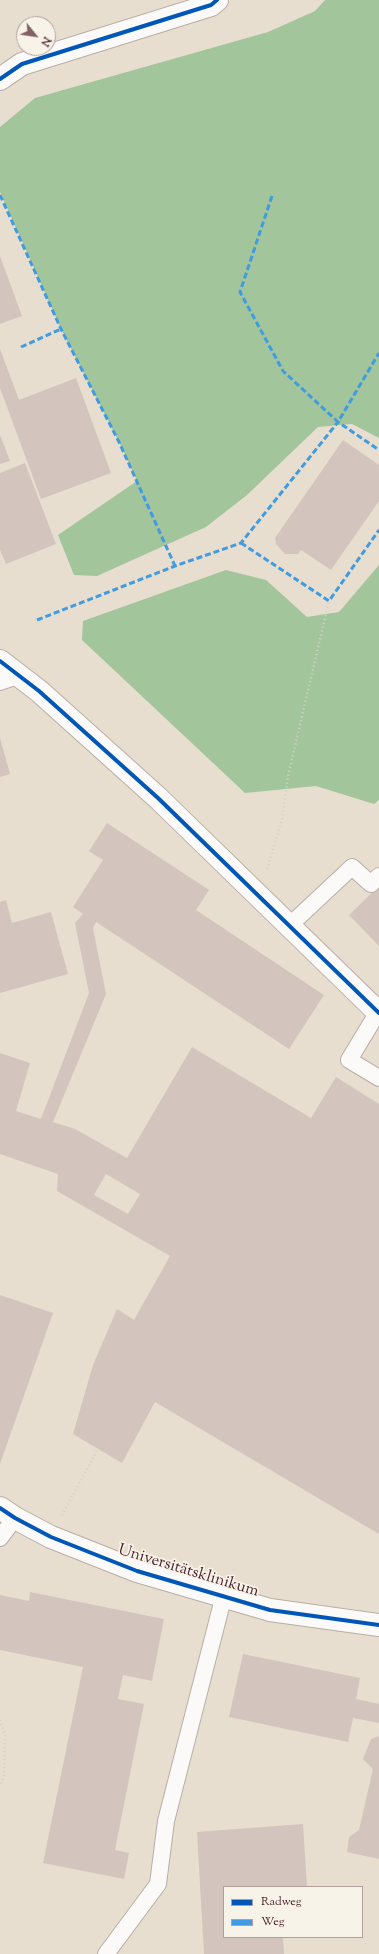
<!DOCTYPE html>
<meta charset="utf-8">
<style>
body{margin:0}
#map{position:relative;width:379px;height:1954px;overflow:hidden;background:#e7decf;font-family:"Sorts Mill Goudy",serif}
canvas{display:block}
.legend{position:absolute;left:223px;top:1886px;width:140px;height:52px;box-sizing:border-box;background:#f7f3e8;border:1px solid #b29e9c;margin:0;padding:5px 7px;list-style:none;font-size:12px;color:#4a1f2b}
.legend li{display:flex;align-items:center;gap:8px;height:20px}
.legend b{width:20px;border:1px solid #b29e9c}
.north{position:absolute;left:16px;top:16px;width:40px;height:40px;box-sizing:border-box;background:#f7f3e8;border:1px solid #b29e9c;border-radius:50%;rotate:120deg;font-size:11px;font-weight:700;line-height:16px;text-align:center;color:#4a1f2b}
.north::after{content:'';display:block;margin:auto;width:14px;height:18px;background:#816264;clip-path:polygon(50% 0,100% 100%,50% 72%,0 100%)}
</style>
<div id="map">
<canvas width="379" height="1954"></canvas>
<ul class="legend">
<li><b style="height:5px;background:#0057b8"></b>Radweg</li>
<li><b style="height:5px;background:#409be1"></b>Weg</li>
</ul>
<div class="north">N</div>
</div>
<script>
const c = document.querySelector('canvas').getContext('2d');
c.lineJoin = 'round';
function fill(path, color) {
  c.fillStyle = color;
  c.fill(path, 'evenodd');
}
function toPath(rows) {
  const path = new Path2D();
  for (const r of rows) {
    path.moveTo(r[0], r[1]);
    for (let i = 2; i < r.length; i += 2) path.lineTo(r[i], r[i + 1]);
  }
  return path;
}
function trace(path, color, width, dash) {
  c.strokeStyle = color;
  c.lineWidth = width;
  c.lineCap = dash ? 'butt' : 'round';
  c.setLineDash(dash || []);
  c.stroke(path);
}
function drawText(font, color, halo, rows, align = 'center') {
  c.font = font + ' "Sorts Mill Goudy",serif';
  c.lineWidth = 3.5;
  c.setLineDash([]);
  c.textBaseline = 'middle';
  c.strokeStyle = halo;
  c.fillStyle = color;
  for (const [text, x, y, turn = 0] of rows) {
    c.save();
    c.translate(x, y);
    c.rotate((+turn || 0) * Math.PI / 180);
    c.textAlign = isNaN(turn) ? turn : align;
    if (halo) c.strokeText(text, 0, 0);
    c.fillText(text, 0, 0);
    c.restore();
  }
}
fill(toPath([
 [325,0,379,0,379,438,352,424,318,427,247,495,206,527,97,576,74,575,58,535,137,481,119,442,61,329,0,192,0,127,35,98,268,32,315,11],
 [379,565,379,800,374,804,316,786,245,793,82,640,83,621,226,570,266,580,307,617,339,612]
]), '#a3c59c');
fill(toPath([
 [0,256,22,316,0,324],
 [0,349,19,400,76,378,111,473,41,499,0,388],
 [0,435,10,461,0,464],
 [343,440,379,465,379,501,331,570,301,550,298,554,285,554,276,544,275,538],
 [25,463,56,544,6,564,0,550,0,473],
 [0,738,10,774,0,777],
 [107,823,209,890,196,910,324,995,289,1049,96,922,93,928,106,994,53,1122,75,1129,127,1158,192,1047,311,1118,336,1077,379,1104,379,1534,155,1402,122,1463,73,1434,93,1365,117,1309,134,1320,170,1256,57,1191,58,1174,0,1154,0,1053,30,1063,16,1111,41,1119,89,993,75,923,83,914,73,907,103,860,89,851],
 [106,1174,140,1194,128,1214,94,1195],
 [379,886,379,946,349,915],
 [6,900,12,923,51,912,68,974,0,993,0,902],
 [0,1295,53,1313,0,1464],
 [30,1592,164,1619,152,1681,123,1675,118,1699,144,1704,115,1850,129,1853,124,1879,43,1863,83,1667,0,1650,0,1595,29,1601],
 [243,1654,360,1678,356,1699,379,1704,379,1723,353,1718,348,1742,229,1717],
 [379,1736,379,1859,347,1852,349,1837,359,1830,373,1769,363,1759,371,1739],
 [303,1824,307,1887,224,1887,224,1937,283,1937,284,1954,204,1954,197,1832]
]), '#d3c5bd');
const service = toPath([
 [0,682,18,676],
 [290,925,352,867,371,884,379,876],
 [378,1012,349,1060,379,1078],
 [0,1538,15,1518],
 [106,1954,158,1884,166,1821,224,1595]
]);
const minor = toPath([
 [0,79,22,64,211,5,217,0],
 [0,661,39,691,158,798,379,1013],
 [0,1508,15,1518,51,1537,137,1571,270,1610,379,1625]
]);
trace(service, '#b8aea6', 18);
trace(minor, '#b8aea6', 24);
trace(toPath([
 [267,869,282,820,288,776,329,601],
 [62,1515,98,1449],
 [0,1720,5,1736,4,1777,0,1785]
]), '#d6d1ce', 2.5, [1, 3]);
trace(service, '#fbfaf8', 16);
trace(minor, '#fbfaf8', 22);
trace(toPath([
 [0,195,61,329,119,442,175,566],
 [272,196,240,292,283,371,338,422,379,353],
 [21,347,61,329],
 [241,543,329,601,379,530],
 [37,620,175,566,241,543,338,422,379,450]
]), '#409be1', 3, [6, 3]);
trace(toPath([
 [0,79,22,64,211,5,217,0],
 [0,661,39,691,158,798,379,1013],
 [0,1508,15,1518,51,1537,137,1571,270,1610,379,1625]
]), '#0057b8', 4);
drawText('16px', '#4a1f2b', '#f7f3e8', [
 ["Universitätsklinikum",188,1572,17]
]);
</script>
